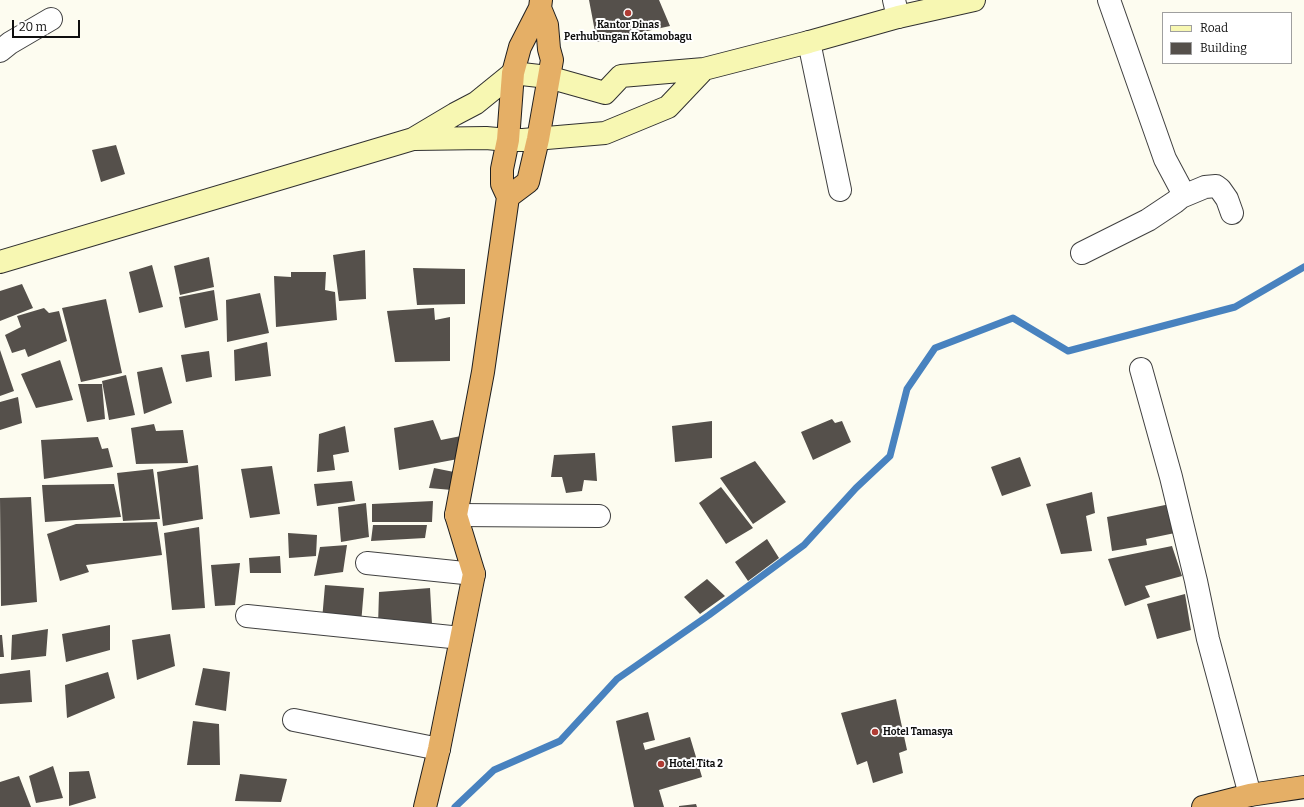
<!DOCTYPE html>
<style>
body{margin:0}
#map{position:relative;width:1304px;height:807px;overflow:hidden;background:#fdfcf0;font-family:Bitter,serif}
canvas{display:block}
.legend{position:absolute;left:1162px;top:12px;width:130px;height:52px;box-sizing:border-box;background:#fff;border:1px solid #9f9f9f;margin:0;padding:5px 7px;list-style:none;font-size:12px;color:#0e0e0e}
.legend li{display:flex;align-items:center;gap:8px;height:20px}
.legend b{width:20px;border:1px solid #9f9f9f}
.scale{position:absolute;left:12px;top:20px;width:68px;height:18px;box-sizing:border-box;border:2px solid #0e0e0e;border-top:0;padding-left:5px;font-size:12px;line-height:14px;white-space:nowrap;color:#0e0e0e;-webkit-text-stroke:3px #fff;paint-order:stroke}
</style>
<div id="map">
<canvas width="1304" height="807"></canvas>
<ul class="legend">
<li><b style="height:5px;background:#f7f7b2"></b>Road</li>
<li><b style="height:11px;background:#55504b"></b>Building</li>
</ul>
<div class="scale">20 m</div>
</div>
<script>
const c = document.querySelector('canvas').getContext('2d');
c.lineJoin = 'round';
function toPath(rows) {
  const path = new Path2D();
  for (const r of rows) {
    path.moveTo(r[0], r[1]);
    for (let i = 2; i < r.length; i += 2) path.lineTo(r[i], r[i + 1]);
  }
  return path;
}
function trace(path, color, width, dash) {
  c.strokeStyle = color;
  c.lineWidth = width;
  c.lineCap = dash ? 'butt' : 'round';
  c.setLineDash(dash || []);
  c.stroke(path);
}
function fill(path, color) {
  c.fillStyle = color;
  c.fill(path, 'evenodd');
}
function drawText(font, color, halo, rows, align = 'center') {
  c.font = font + ' Bitter,serif';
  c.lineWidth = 4;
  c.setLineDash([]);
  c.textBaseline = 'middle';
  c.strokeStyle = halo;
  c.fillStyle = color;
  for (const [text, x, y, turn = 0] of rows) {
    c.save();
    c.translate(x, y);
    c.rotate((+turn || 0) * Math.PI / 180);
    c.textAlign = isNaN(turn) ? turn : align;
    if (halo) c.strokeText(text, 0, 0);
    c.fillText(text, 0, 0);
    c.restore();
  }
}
trace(toPath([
 [455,807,494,770,560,741,617,679,709,615,804,545,856,488,890,456,907,389,935,348,1013,318,1068,351,1235,307,1304,267]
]), '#4882bf', 7);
fill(toPath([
 [589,0,659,0,670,26,597,42],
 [116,145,125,174,101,182,92,150],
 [365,250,366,299,339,301,333,255],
 [209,257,214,287,180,295,174,266],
 [152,265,163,307,139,313,129,272],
 [413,268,465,269,465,304,417,305],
 [291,272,326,272,325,290,335,292,337,320,276,327,274,276,291,277],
 [22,284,33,308,0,321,0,291],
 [214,290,218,320,185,328,179,297],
 [260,293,269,333,227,342,226,300],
 [106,299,122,373,81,382,62,308],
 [44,308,49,313,59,311,67,341,28,357,25,349,12,353,5,335,21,327,17,316],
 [434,308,435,320,450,317,450,361,395,362,387,311],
 [267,342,271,376,235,381,234,350],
 [0,350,14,391,0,396],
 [209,351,212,377,186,382,181,355],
 [60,360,73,400,36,408,21,374],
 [162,367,172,403,144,414,137,372],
 [126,375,135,415,109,420,102,381],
 [78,384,102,384,105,419,87,422],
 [18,397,22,423,0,430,0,402],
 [832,419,835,423,842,421,851,442,813,460,801,432],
 [433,420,441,440,461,436,458,459,399,470,394,428],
 [712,421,712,458,675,462,672,426],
 [154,424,156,431,183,430,188,463,136,464,131,428],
 [345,426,349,452,333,455,335,470,317,472,319,434],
 [98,437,102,449,108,448,113,467,44,479,41,440],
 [595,453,597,481,584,480,582,491,566,493,562,477,551,477,554,455],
 [1020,457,1031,486,1002,496,991,467],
 [755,461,786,502,753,524,720,478],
 [198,465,203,519,163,526,157,472],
 [272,466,280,514,250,518,241,469],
 [434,468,454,472,452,490,429,488],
 [153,469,160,519,123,521,117,473],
 [352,481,355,501,317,506,314,484],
 [114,484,121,517,45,522,42,485],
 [721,487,753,528,726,544,699,503],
 [1092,492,1095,513,1086,516,1092,551,1061,554,1046,504],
 [31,497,37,602,1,606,0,498],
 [433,501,432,522,372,522,372,504],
 [366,503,369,537,341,542,338,507],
 [1170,504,1175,533,1146,539,1147,545,1112,551,1107,517],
 [157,522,162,555,86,565,89,572,60,581,47,534,76,524],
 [373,525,427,525,425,538,371,541],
 [199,527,205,608,172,610,164,533],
 [288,533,317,535,316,556,289,558],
 [767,539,779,558,748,581,735,562],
 [347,545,343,572,314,576,320,547],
 [1172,546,1182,576,1145,586,1150,597,1125,606,1108,559],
 [280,556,281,573,250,573,249,558],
 [240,563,235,605,215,606,211,565],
 [707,579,725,596,700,614,684,597],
 [325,585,364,588,361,624,322,620],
 [430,588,432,624,378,626,379,592],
 [1185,594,1191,630,1157,639,1147,604],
 [110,625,110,650,66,662,62,634],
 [48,629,46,656,11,660,12,635],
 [170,634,175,666,137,680,132,640],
 [0,635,2,635,4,657,0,657],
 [203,668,230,672,226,711,195,705],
 [30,670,32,702,0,704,0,674],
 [108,672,115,698,67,718,65,685],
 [896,699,907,750,899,753,903,773,873,783,867,761,857,765,841,713],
 [648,712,655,740,643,743,645,750,690,737,702,777,659,790,664,807,634,807,616,721],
 [193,721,219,724,220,765,187,765],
 [53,766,63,798,36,803,29,776],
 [89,771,96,798,69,806,69,772],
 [240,774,287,779,281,802,235,801],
 [19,776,31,807,0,807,0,782],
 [696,804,697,807,679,807,679,806]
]), '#55504b');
const street = toPath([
 [894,0,898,17],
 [809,42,840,190],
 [0,51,10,43,51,19],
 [1181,197,1205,187,1216,186,1220,189,1227,199,1232,213],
 [1082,253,1148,220,1175,202,1181,197,1181,189,1165,159,1109,0],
 [1141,369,1171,477,1196,581,1208,639,1250,795],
 [456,515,599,516],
 [367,563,474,574],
 [247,616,461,638],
 [294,720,439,749]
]);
const secondary = toPath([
 [414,139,486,138,508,140,523,140,605,133,668,107,704,69],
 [0,262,413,139,455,114,476,103,513,73,548,77,605,93,621,76,704,69,809,42,898,17,974,0]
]);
const highway = toPath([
 [508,197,528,182,538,139,552,60,549,49,547,25,540,8],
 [425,807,439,749,474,574,456,515,483,372,508,197,502,184,502,169,508,140,513,73,520,47,540,8,541,0],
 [1203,807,1250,795,1304,787]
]);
trace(street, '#414141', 24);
trace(secondary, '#303030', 24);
trace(highway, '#1f1f1f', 24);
trace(street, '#fff', 22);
trace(secondary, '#f7f7b2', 22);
trace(highway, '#e5af66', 22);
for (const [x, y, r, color] of [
 [628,13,4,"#b03c34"],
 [875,732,4,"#b03c34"],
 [661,764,4,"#b03c34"]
]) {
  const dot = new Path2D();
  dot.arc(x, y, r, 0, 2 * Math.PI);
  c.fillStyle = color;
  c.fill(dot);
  trace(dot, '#fff', 1.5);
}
drawText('bold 10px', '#0e0e0e', '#fff', [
 ["Kantor Dinas",628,25,"center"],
 ["Perhubungan Kotamobagu",628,37,"center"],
 ["Hotel Tamasya",883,732],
 ["Hotel Tita 2",669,764]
], 'left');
</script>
